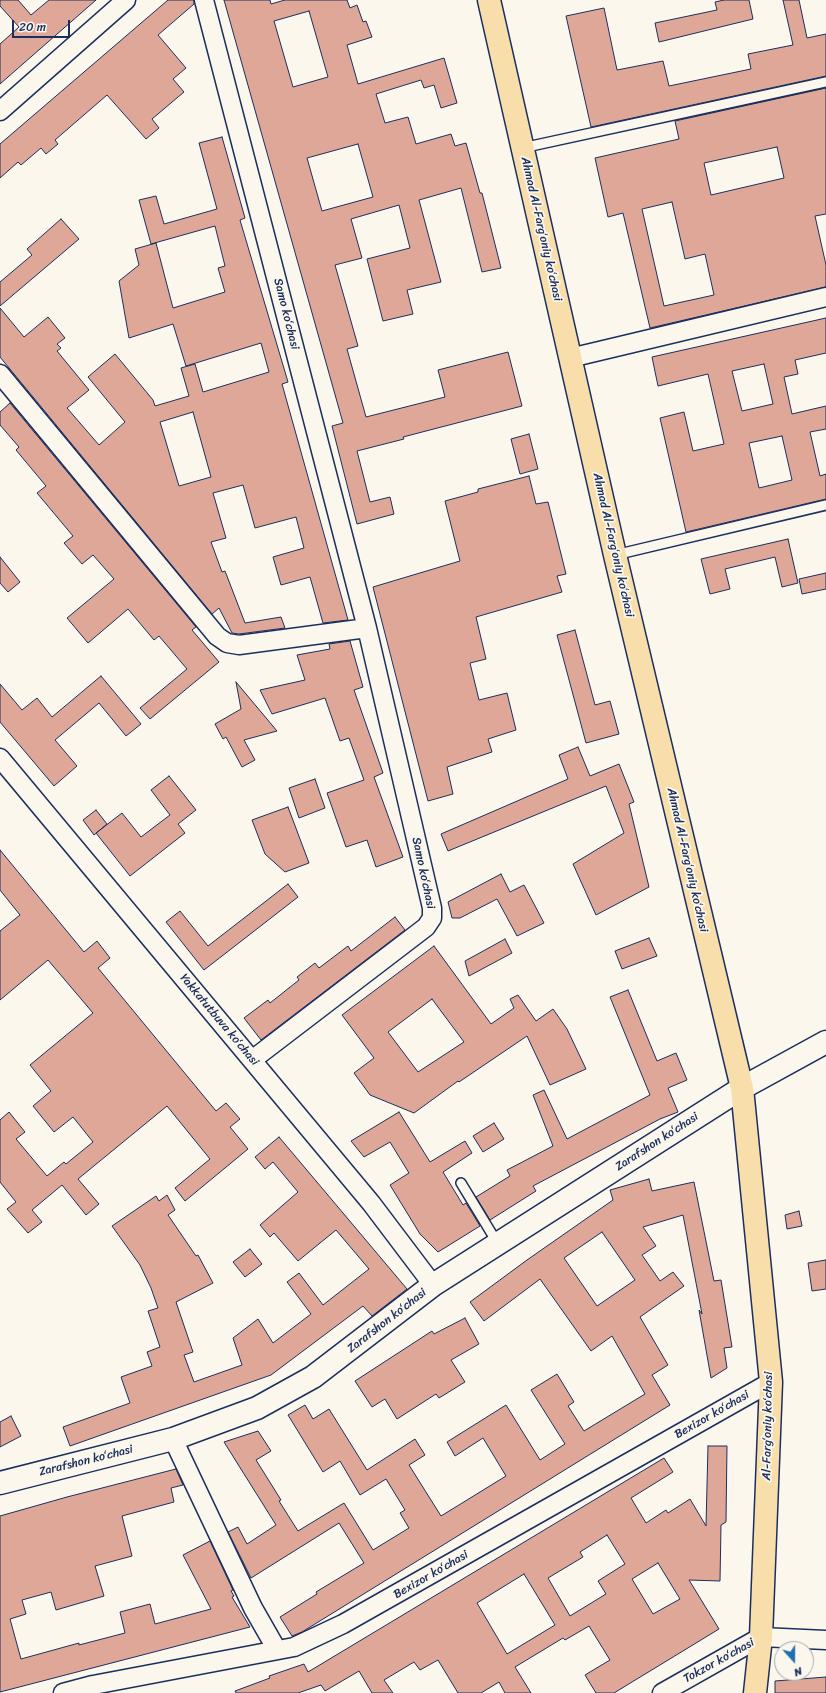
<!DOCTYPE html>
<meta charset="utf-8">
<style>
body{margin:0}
#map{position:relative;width:826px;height:1693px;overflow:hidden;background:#fbf7ec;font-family:Sriracha,sans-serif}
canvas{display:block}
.north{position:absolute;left:774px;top:1641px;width:40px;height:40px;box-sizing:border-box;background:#fbf7ec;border:1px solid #a1a7b3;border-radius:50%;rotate:159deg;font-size:11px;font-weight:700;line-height:16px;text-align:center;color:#1b2f5e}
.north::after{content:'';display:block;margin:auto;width:14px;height:18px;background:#1f6fb2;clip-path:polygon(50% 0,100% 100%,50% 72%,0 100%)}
.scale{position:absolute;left:12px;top:20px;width:58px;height:18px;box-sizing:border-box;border:2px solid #1b2f5e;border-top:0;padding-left:5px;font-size:12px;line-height:14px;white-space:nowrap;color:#1b2f5e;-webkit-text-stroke:3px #fbf7ec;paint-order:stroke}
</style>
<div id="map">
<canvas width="826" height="1693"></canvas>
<div class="north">N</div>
<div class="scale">20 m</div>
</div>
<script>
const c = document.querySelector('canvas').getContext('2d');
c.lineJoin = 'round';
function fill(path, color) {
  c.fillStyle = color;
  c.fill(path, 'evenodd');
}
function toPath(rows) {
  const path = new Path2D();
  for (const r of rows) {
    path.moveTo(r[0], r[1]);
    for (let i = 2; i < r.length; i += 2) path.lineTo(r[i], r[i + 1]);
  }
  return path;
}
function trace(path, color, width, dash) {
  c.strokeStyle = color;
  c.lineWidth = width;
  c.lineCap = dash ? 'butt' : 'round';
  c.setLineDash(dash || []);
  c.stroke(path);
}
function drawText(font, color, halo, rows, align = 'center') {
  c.font = font + ' Sriracha,sans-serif';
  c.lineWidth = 3.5;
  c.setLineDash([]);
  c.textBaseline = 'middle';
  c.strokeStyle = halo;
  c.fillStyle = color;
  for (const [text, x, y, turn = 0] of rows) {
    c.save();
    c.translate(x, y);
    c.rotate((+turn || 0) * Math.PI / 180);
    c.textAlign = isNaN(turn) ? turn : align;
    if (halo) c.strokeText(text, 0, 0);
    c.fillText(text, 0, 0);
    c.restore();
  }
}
const building = toPath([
 [0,0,18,0,31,15,49,0,96,0,0,84,0,44,19,27,0,6,0,0],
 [168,0,194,0,194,4,158,35,186,68,173,79,184,92,152,119,159,128,146,139,107,95,55,140,58,144,46,154,41,148,21,165,18,162,0,178,0,144,168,0],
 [224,0,270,0,271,4,285,0,347,0,350,8,357,5,363,22,366,21,372,37,347,45,358,84,444,58,457,103,441,108,434,85,424,88,421,80,376,94,385,123,408,117,416,144,451,134,455,146,466,143,480,193,482,193,501,268,482,272,461,188,419,200,441,282,407,290,413,314,383,321,367,259,410,248,399,205,351,219,362,258,335,265,358,346,347,349,366,417,445,397,438,370,508,352,522,406,403,437,404,439,357,451,370,502,390,497,394,514,357,524,332,426,343,423,224,0],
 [309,11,328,77,293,87,274,21,309,11],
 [358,144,373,197,322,211,307,158,358,144],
 [724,0,749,0,753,19,659,42,655,23,717,10,715,2,724,0],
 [783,0,799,0,807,38,826,34,826,76,591,127,566,16,604,8,617,70,663,61,669,86,751,69,748,54,793,45,783,0],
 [826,88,826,214,815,216,826,265,826,287,650,328,623,213,608,217,595,158,679,139,675,121,826,88],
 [777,147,784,178,711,195,704,163,777,147],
 [672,202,685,259,705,254,714,295,664,306,642,209,672,202],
 [222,137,245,218,240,220,288,382,282,384,348,620,323,623,310,577,281,585,273,557,304,548,296,517,255,528,243,485,213,493,226,538,211,542,222,572,225,571,245,623,281,617,285,628,239,634,232,633,219,608,212,614,0,357,0,308,24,337,48,317,65,338,57,344,61,348,57,351,89,390,67,408,99,445,125,422,88,377,115,354,153,400,155,406,189,396,181,368,195,364,203,392,269,372,261,343,186,366,173,324,129,338,119,281,139,265,135,249,156,243,173,308,225,292,218,268,225,266,215,226,151,244,139,200,156,196,164,224,217,209,199,143,222,137],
 [193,412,211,477,179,486,160,422,193,412],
 [61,219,79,239,0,306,0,282,32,255,27,249,61,219],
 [826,318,826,353,795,360,798,374,784,377,792,414,826,406,826,429,810,432,820,476,826,474,826,499,686,532,660,418,684,412,693,451,724,444,708,374,658,386,652,357,826,318],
 [764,364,773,404,742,411,732,371,764,364],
 [782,436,792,480,759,488,749,443,782,436],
 [10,403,196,627,192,630,219,662,150,719,140,708,187,669,159,636,154,640,128,609,88,643,67,618,114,579,93,555,82,564,64,543,73,536,37,493,46,486,16,450,19,447,0,425,0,412,10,403],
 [529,434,538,469,520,474,511,439,529,434],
 [529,476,536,504,548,502,566,574,557,576,562,592,476,617,486,659,470,663,479,700,507,693,516,730,488,739,492,752,447,767,453,794,428,801,373,587,460,561,445,501,478,492,478,489,529,476],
 [788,539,798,583,782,587,775,557,725,569,730,589,710,594,701,559,788,539],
 [0,557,20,582,8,592,0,583,0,557],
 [826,573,826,589,802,594,799,579,826,573],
 [575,630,595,705,610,701,619,734,586,743,557,635,575,630],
 [350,641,363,687,354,690,383,773,374,777,403,857,376,867,367,840,346,847,327,793,364,780,349,738,340,741,325,698,272,714,260,690,305,680,297,655,330,649,329,644,350,641],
 [101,676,141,724,126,736,99,703,55,740,77,766,54,786,0,722,0,684,22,710,37,698,52,717,101,676],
 [236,682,277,731,244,740,255,760,242,767,226,737,223,739,215,724,241,709,236,682],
 [578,747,590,776,619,764,634,802,629,804,649,887,596,915,573,864,624,833,606,786,448,851,441,834,568,779,559,755,578,747],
 [169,776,196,810,178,824,185,833,130,876,96,833,122,813,141,837,170,815,151,790,169,776],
 [315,779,325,808,299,818,289,788,315,779],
 [288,807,309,863,285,872,265,854,252,820,288,807],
 [96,810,107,824,94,835,83,820,96,810],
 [0,850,84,952,97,941,110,958,98,968,216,1111,226,1103,240,1119,230,1127,248,1149,185,1201,175,1188,210,1159,167,1106,78,1179,99,1204,86,1215,62,1185,32,1210,42,1222,28,1233,7,1209,16,1202,0,1182,0,1120,9,1112,25,1132,16,1139,47,1176,64,1162,66,1164,93,1142,73,1117,54,1132,33,1106,51,1091,30,1065,93,1013,48,960,0,1000,0,931,20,915,0,890,0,850],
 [501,874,510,892,524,885,544,923,517,936,497,899,460,918,452,918,448,902,501,874],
 [288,884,298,897,204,970,166,922,180,911,208,946,288,884],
 [395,917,405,930,261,1040,244,1018,268,1000,270,1003,299,980,297,977,315,963,319,968,348,946,351,951,395,917],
 [649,938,657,956,622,969,615,951,649,938],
 [505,939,512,953,469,976,465,961,505,939],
 [434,946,491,1024,514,1008,510,999,518,995,536,1021,553,1009,567,1029,586,1069,550,1085,527,1036,459,1082,458,1081,414,1113,370,1095,354,1073,374,1058,342,1015,434,946],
 [432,999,464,1042,418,1072,388,1032,432,999],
 [628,990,657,1061,676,1053,687,1080,668,1088,678,1112,660,1119,533,1186,536,1191,490,1220,476,1197,510,1176,507,1170,553,1146,533,1095,544,1090,567,1139,650,1095,610,997,628,990],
 [399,1112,430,1162,465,1141,472,1153,443,1172,463,1205,466,1203,480,1226,438,1252,420,1234,390,1185,409,1173,390,1142,364,1157,351,1141,399,1112],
 [494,1123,504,1139,483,1152,473,1136,494,1123],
 [279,1137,407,1289,372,1316,363,1306,271,1375,70,1446,63,1427,130,1403,121,1377,152,1366,147,1352,160,1347,148,1311,158,1308,151,1288,140,1265,112,1226,156,1196,159,1201,167,1195,175,1210,168,1215,196,1256,198,1255,213,1283,176,1302,193,1352,184,1355,194,1382,242,1365,233,1338,258,1319,273,1343,311,1314,287,1282,299,1273,323,1305,369,1269,336,1230,298,1261,274,1233,270,1237,260,1225,298,1192,273,1162,265,1169,255,1157,279,1137],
 [649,1179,652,1191,694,1182,714,1281,721,1280,732,1347,724,1348,727,1368,711,1378,699,1310,702,1314,683,1215,643,1227,656,1246,642,1255,660,1281,673,1272,684,1286,640,1317,668,1365,652,1375,670,1405,302,1632,292,1636,280,1617,317,1594,316,1592,364,1563,339,1523,251,1578,228,1532,238,1527,247,1544,276,1525,224,1442,258,1431,271,1451,256,1460,281,1500,279,1501,298,1531,344,1503,373,1550,409,1528,400,1513,405,1510,386,1479,360,1495,340,1461,323,1472,288,1415,305,1405,313,1419,329,1409,367,1470,415,1439,425,1455,409,1465,441,1516,506,1476,483,1438,455,1456,447,1442,506,1405,540,1460,565,1444,531,1390,557,1374,574,1402,568,1406,584,1431,645,1394,612,1336,591,1351,540,1279,484,1321,470,1302,527,1260,613,1200,610,1190,649,1179],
 [602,1232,635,1280,597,1306,564,1258,602,1232],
 [799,1211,802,1226,787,1229,785,1215,799,1211],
 [250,1249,262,1264,245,1277,233,1262,250,1249],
 [826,1260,826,1289,812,1291,808,1263,826,1260],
 [465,1318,479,1344,451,1360,465,1382,439,1398,436,1394,397,1419,385,1399,372,1407,355,1381,432,1331,434,1334,465,1318],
 [11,1416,21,1436,0,1447,0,1422,11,1416],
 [708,1446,727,1446,726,1522,721,1525,720,1581,689,1580,719,1629,614,1693,596,1693,585,1675,610,1660,589,1626,565,1640,563,1638,515,1667,531,1693,505,1693,499,1682,481,1693,458,1693,438,1660,420,1670,414,1662,384,1680,393,1693,372,1693,359,1671,325,1691,321,1685,298,1693,236,1693,235,1691,270,1678,269,1676,304,1664,308,1672,664,1458,673,1472,631,1498,646,1523,666,1510,668,1513,690,1499,706,1526,708,1446],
 [607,1535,625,1564,598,1581,606,1594,570,1616,548,1578,583,1557,580,1552,607,1535],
 [658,1563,680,1599,653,1614,632,1579,658,1563],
 [524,1574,555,1625,507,1654,477,1603,524,1574],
 [176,1469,183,1485,171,1488,174,1502,122,1516,132,1556,95,1566,104,1596,56,1610,51,1592,22,1600,26,1614,10,1619,21,1659,79,1643,79,1645,125,1633,120,1612,150,1604,155,1624,211,1609,183,1555,210,1541,233,1590,231,1591,234,1596,232,1597,250,1627,0,1692,0,1516,67,1497,176,1469],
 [826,1677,826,1693,775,1693,775,1681,826,1677]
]);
fill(building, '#dfa798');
trace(building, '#1b2f5e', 1);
const service = toPath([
 [522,148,826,82],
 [615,555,826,505],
 [461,1183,498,1244]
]);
const minor = toPath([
 [204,0,367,628,432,908,432,918,426,927,252,1060],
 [0,111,126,0],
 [570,358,826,297],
 [0,374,217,636,227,643,239,645,367,628],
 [0,758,371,1203,433,1285],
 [173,1439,253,1608,277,1650],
 [63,1693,93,1685,294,1647,343,1624,771,1382],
 [662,1693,761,1637,826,1640]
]);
const secondary = toPath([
 [0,1483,173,1439,257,1408,313,1377,433,1285,742,1088,826,1042]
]);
const primary = toPath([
 [489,0,615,555,742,1088,771,1382,761,1637,755,1693]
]);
trace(service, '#1b2f5e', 12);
trace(minor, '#1b2f5e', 21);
trace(secondary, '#1b2f5e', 25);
trace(primary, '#1b2f5e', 25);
trace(service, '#fbf7ec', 9);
trace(minor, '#fbf7ec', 18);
trace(secondary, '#fbf7ec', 22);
trace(primary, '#f8deab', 22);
drawText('12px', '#1b2f5e', '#fbf7ec', [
 ["Ahmad Al-Fargʻoniy koʻchasi",541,229,77],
 ["Samo koʻchasi",286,314,76],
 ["Ahmad Al-Fargʻoniy koʻchasi",613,545,77],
 ["Ahmad Al-Fargʻoniy koʻchasi",687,860,77],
 ["Samo koʻchasi",423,873,78],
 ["Yakkatutbuva koʻchasi",219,1020,50],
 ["Zarafshon koʻchasi",657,1142,-33],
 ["Zarafshon koʻchasi",387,1321,-38],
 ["Bexizor koʻchasi",712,1415,-30],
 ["Al-Fargʻoniy koʻchasi",768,1426,-89],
 ["Zarafshon koʻchasi",86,1461,-14],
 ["Bexizor koʻchasi",431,1575,-30],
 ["Tokzor koʻchasi",719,1661,-29]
]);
</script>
